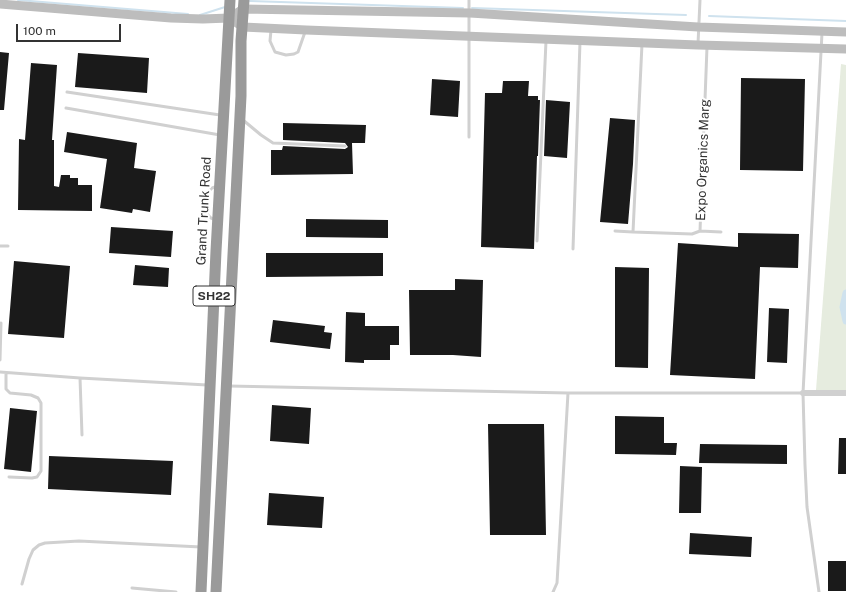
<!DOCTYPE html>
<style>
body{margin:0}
#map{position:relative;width:846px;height:592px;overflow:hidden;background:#fff;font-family:"Public Sans",sans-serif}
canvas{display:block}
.scale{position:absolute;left:16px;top:24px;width:105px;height:18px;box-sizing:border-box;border:2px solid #333;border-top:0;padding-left:5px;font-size:12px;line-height:14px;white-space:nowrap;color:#333;-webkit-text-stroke:3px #fff;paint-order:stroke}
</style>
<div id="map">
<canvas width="846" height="592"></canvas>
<div class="scale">100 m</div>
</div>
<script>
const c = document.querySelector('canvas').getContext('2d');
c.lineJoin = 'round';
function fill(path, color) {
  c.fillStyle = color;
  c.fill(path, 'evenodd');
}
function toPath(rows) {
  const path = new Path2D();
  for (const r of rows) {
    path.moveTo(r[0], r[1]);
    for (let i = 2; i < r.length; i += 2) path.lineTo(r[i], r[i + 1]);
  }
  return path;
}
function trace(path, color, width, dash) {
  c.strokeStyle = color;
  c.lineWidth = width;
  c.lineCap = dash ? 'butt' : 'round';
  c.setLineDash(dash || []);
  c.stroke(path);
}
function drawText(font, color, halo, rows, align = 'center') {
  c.font = font + ' "Public Sans",sans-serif';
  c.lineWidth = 4;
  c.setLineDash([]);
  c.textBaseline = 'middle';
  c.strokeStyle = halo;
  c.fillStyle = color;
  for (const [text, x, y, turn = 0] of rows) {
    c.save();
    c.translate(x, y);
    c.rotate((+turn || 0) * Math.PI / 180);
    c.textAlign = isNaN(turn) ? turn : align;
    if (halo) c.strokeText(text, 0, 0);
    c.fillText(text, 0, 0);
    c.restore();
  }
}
fill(toPath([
 [841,64,846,65,846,390,816,390]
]), '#e6ecdf');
trace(toPath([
 [18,0,188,14],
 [250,1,463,8],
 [472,8,686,15],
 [200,15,225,7],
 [709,16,846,21]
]), '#cfe2ee', 2);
trace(toPath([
 [846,293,843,307,846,321]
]), '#cfe2ee', 7);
fill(toPath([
 [0,52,9,53,4,110,0,110],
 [78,53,149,58,147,93,75,87],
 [31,63,57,65,52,140,54,140,54,186,59,187,61,175,70,175,70,178,78,178,78,185,92,185,92,211,18,210,19,139,25,140],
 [741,78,805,79,803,171,740,170],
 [432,79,460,81,458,117,430,115],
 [503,81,529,81,528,96,538,96,538,100,540,100,538,156,537,156,534,249,481,247,485,93,502,93],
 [546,100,570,102,567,158,544,156],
 [610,118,635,120,633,164,628,224,600,222],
 [283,123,366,125,365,143,352,143,353,174,271,175,271,150,282,150,283,146,345,149,348,147,345,143,283,140],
 [67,132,137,143,134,168,156,171,150,212,133,209,132,213,100,208,107,159,64,152],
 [306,219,388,220,388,238,306,237],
 [111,227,173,231,171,257,109,253],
 [738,233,799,234,798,268,760,267,755,379,670,375,678,243,738,247],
 [266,253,383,253,383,276,266,277],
 [14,261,70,266,64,338,8,334],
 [135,265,169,268,168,287,133,285],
 [615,267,649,268,648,368,615,367],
 [455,279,483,280,481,357,453,355,410,355,409,290,455,290],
 [769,308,789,309,787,363,767,362],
 [346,312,365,313,365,326,399,326,399,345,390,345,390,360,364,360,364,363,345,362],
 [273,320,325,326,324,332,332,333,330,349,270,342],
 [272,405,311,408,309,444,270,441],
 [10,408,37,411,31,472,4,469],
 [615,416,664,417,664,443,677,443,676,455,615,454],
 [488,424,544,424,546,535,490,535],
 [839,438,846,438,846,474,838,474],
 [700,444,787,445,787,464,699,463],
 [49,456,173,461,171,495,48,489],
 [680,466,702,467,701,513,679,513],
 [269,493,324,497,322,528,267,525],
 [690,533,752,537,751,557,689,554],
 [828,561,846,561,846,591,828,591]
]), '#1a1a1a');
trace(toPath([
 [271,30,270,41,275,52,286,55,294,54,298,52,305,32],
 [642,44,633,232,692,234,700,231,707,47],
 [698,44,700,0],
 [67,92,220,115],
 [66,108,220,135],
 [243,120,261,135,273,143,345,146],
 [469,137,469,0],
 [216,220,211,218,206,213,204,203,206,194,212,188,218,186],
 [615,231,633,232],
 [700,231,721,232],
 [537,241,546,41],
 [0,246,8,246],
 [573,249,580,42],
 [0,360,1,323],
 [0,372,80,378,207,385],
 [6,373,6,389,10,393,31,395,38,398,41,403,41,471,37,477,32,478,9,477],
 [80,378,82,435],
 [229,386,568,393,803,393],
 [22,584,29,559,33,550,39,545,45,543,79,541,201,547],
 [132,588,176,592],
 [553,592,557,583,568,393],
 [819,592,807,507,805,465,803,393,822,33]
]), '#d0d0d0', 3);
trace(toPath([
 [803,393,846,393]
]), '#d0d0d0', 6);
trace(toPath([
 [0,4,171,18,203,19,229,18,243,9,470,13,698,27,846,32],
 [229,18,243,27,306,30,698,45,846,49]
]), '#bdbdbd', 9);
trace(toPath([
 [201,592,216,251,230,0],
 [216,592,241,96,241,41,244,0]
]), '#9a9a9a', 11);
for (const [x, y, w] of [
 [214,296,42]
]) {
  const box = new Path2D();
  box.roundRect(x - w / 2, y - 10, w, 20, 3);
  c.fillStyle = '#fff';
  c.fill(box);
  trace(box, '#333', 1);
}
drawText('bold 12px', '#333', null, [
 ["SH22",214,296]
]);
drawText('13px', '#333', '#fff', [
 ["Expo Organics Marg",703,160,-88],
 ["Grand Trunk Road",204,211,-87]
]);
</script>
